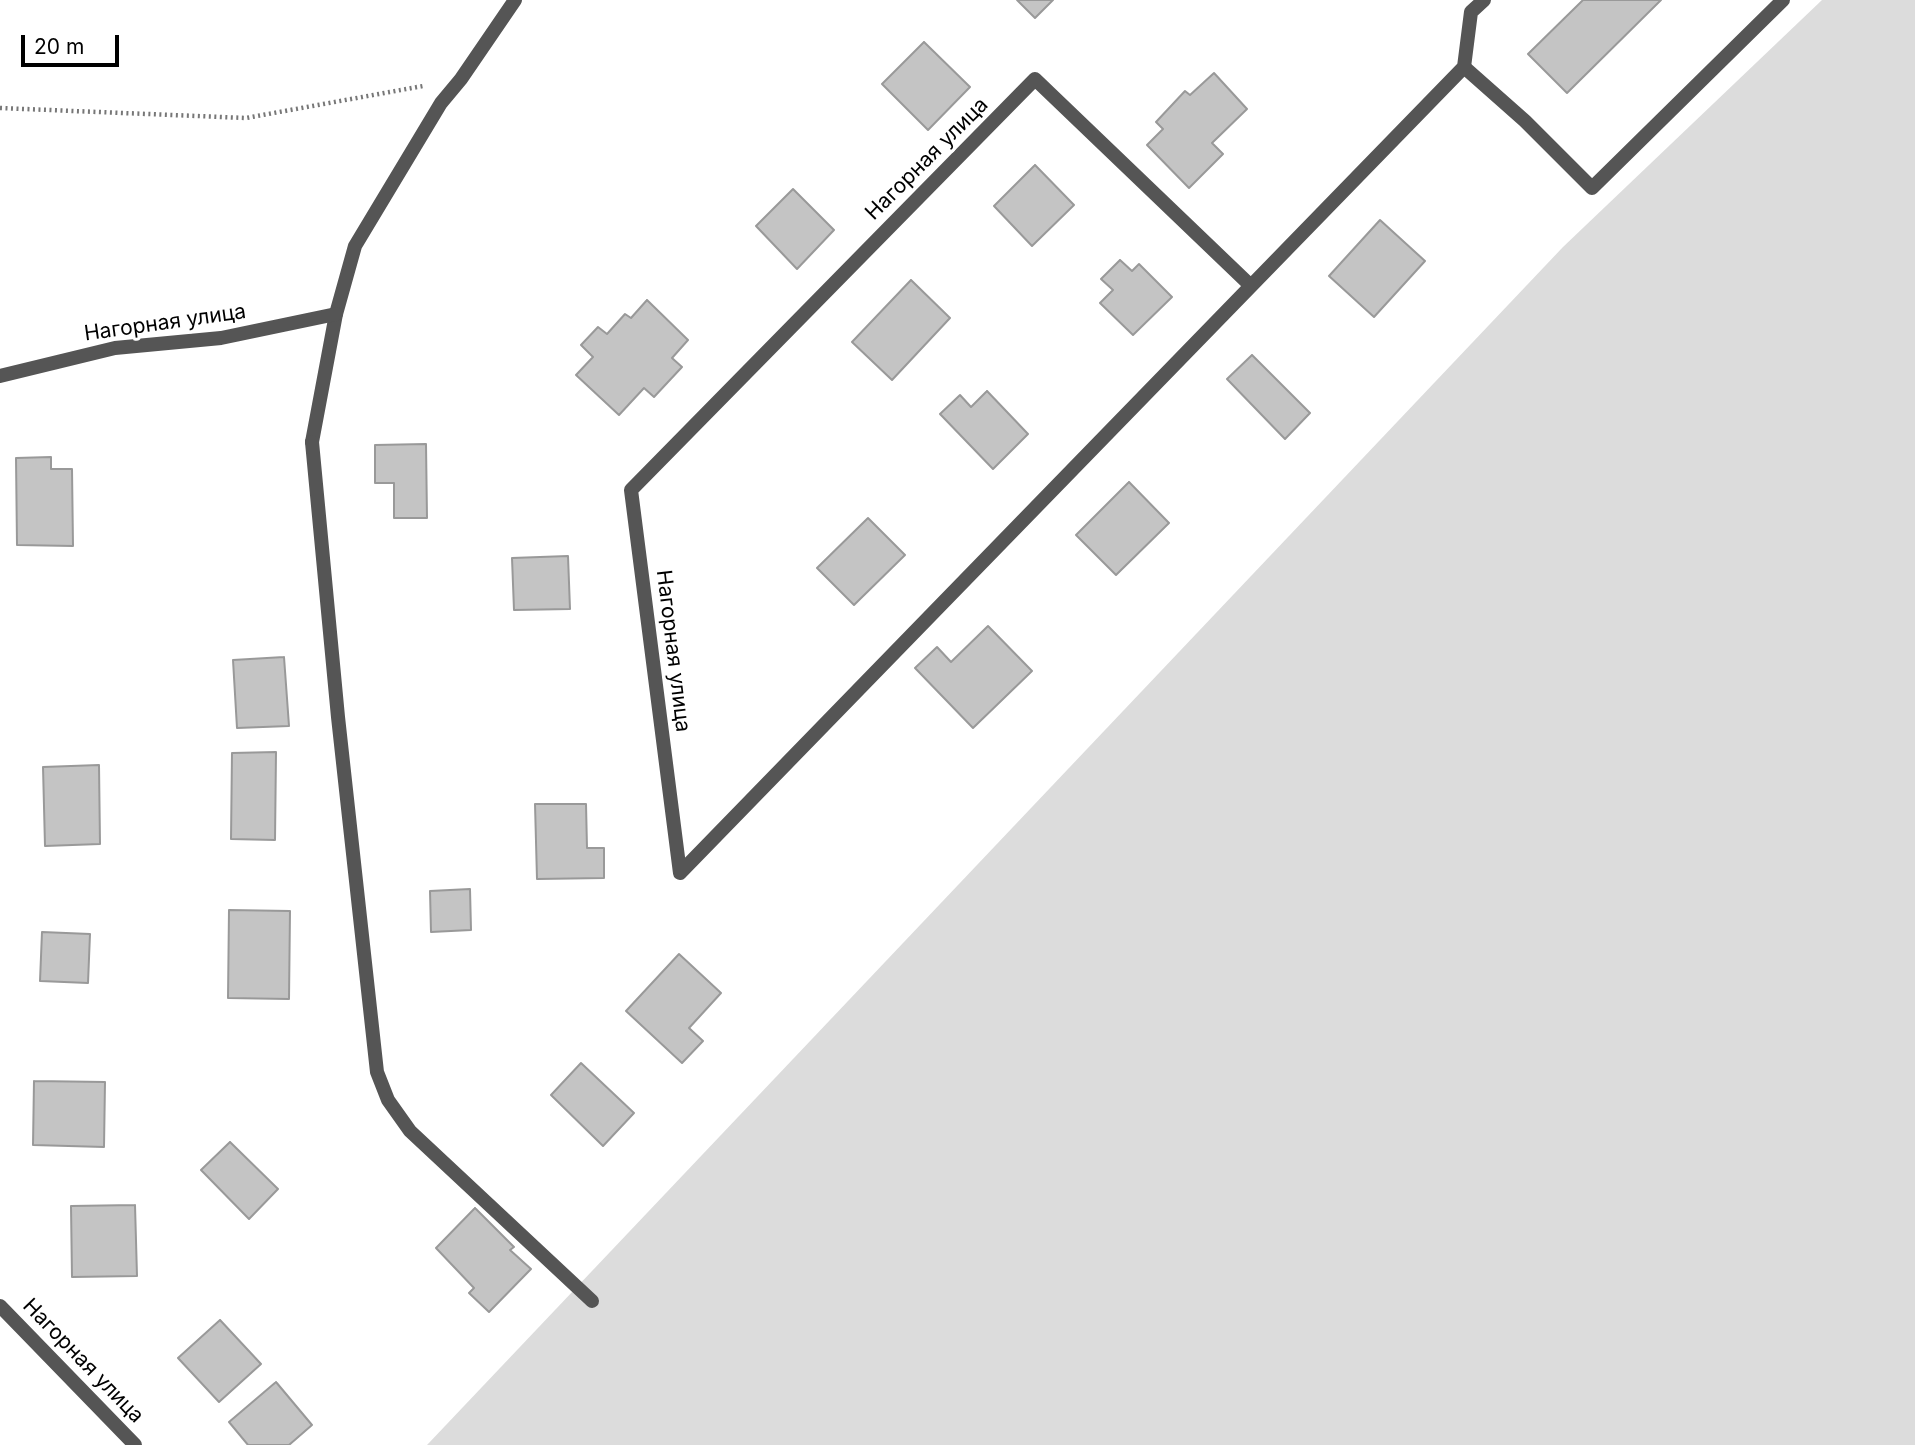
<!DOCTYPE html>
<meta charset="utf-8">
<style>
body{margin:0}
#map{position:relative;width:1915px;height:1445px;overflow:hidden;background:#fff;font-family:Inter,sans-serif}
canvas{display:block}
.scale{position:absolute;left:21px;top:35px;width:98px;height:32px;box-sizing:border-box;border:4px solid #000;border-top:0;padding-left:9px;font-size:21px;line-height:24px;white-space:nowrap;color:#000;-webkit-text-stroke:5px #fff;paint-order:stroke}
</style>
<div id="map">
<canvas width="1915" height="1445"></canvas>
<div class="scale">20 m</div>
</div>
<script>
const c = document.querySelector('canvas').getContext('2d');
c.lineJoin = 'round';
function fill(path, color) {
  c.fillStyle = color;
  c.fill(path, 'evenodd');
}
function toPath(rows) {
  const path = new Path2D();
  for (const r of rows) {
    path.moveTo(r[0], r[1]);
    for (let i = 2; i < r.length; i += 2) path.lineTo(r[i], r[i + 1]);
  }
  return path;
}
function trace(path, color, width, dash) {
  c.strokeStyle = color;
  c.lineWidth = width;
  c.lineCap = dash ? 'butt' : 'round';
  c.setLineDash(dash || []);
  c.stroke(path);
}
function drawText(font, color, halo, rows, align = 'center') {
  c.font = font + ' Inter,sans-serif';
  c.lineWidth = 6;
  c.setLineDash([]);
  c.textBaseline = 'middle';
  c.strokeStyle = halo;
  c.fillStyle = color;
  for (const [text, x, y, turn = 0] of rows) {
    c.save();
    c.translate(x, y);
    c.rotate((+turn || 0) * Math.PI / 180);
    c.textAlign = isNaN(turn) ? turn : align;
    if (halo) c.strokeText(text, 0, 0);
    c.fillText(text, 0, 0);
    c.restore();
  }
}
fill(toPath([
 [1822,0,1915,0,1915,1445,427,1445,1563,247]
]), '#dcdcdc');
const building = toPath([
 [1017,0,1053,0,1035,18,1017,0],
 [1583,0,1661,0,1567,93,1528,54,1583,0],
 [924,42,970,87,928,130,882,84,924,42],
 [1214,73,1247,109,1212,143,1223,154,1189,188,1147,145,1163,129,1156,122,1185,91,1190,95,1214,73],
 [1035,165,1074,205,1032,246,994,206,1035,165],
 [793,189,834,230,797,269,756,226,793,189],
 [1380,220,1425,261,1374,317,1329,276,1380,220],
 [1120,260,1132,271,1139,264,1172,297,1133,335,1100,303,1113,290,1101,279,1120,260],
 [911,280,950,318,892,380,852,342,911,280],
 [647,300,688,340,672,358,682,367,654,397,644,388,619,415,576,375,593,357,581,345,598,327,607,334,625,314,631,318,647,300],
 [1252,355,1310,413,1285,439,1227,379,1252,355],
 [987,391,1028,434,993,469,940,414,960,395,971,407,987,391],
 [426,444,427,518,394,518,394,483,375,483,375,445,426,444],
 [51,457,51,469,72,469,73,546,17,545,16,458,51,457],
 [1129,482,1169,523,1116,575,1076,535,1129,482],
 [868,518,905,555,854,605,817,568,868,518],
 [568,556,570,609,514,610,512,558,568,556],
 [988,626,1032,671,973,728,915,668,937,647,951,662,988,626],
 [284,657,289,726,237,728,233,660,284,657],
 [276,752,275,840,231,839,232,753,276,752],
 [99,765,100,844,45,846,43,767,99,765],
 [535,804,586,804,587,848,604,848,604,878,537,879,535,804],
 [470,889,471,930,431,932,430,891,470,889],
 [229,910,290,911,289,999,228,998,229,910],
 [42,932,90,934,88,983,40,981,42,932],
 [679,954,721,993,689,1028,703,1041,682,1063,626,1011,679,954],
 [581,1063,634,1113,603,1146,551,1095,581,1063],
 [34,1081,105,1082,104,1147,33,1145,34,1081],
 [230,1142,278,1189,249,1219,201,1170,230,1142],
 [135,1205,137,1276,72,1277,71,1206,135,1205],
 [475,1208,514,1247,510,1250,531,1269,489,1312,469,1293,474,1288,436,1248,475,1208],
 [220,1320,261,1364,219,1402,178,1358,220,1320],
 [276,1382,312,1425,289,1445,248,1445,229,1422,276,1382]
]);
fill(building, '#c4c4c4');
trace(building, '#999', 2);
trace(toPath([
 [0,108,246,118,423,86]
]), '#777', 4.5, [2, 3.5]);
trace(toPath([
 [1464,67,1525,121,1592,188,1783,0],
 [312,442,336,314,355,246,441,103,461,79,515,0]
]), '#555', 14);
trace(toPath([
 [1251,286,1035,79,631,490,680,873,1464,67,1471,12,1484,0],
 [0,376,115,348,221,338,336,314],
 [312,442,338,717,377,1072,388,1100,410,1131,592,1301],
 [0,1306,135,1445]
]), '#555', 14);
drawText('21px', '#000', '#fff', [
 ["Нагорная улица",927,159,-45],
 ["Нагорная улица",165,323,-8],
 ["Нагорная улица",673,651,83],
 ["Нагорная улица",83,1361,46]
]);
</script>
